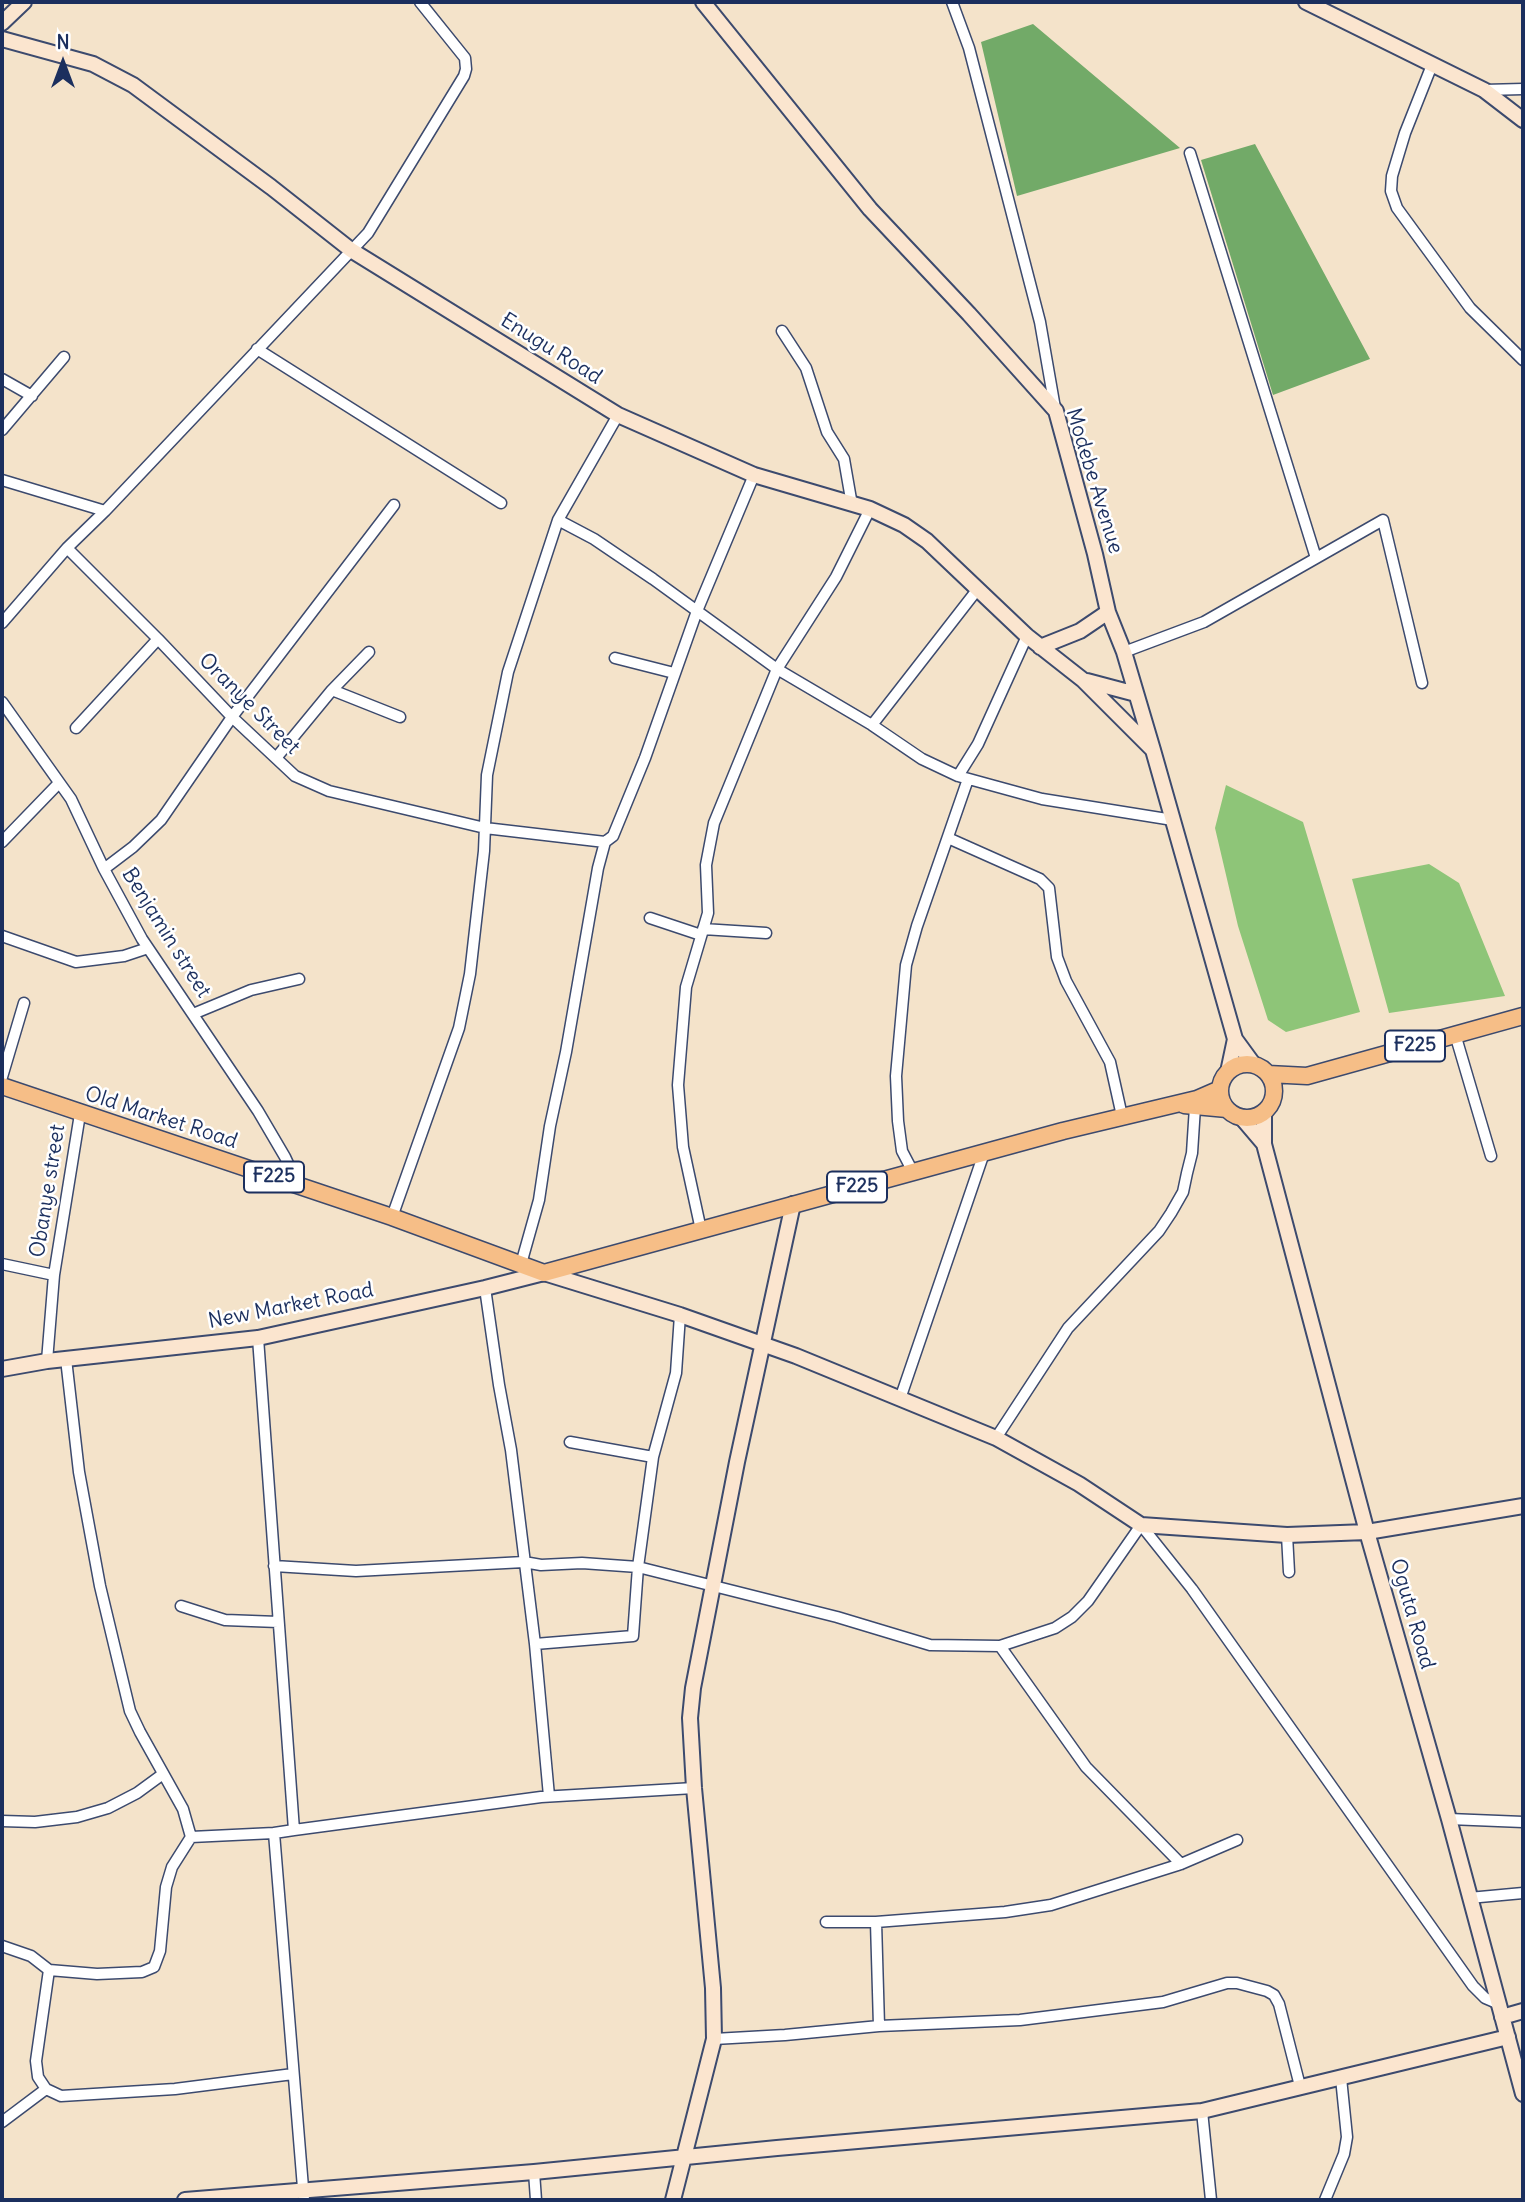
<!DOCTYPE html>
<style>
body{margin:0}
#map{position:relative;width:1525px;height:2202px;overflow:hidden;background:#f4e3ca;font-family:Delius,sans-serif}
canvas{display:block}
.frame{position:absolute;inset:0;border:4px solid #1b2f5e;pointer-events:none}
.north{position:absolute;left:28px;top:28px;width:70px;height:70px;-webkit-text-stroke:5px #fff;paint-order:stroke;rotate:0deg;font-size:19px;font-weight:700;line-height:28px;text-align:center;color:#1b2f5e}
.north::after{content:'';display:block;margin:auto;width:24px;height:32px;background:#1b2f5e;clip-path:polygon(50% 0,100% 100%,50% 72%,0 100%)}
</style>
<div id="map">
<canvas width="1525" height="2202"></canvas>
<div class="frame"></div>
<div class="north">N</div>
</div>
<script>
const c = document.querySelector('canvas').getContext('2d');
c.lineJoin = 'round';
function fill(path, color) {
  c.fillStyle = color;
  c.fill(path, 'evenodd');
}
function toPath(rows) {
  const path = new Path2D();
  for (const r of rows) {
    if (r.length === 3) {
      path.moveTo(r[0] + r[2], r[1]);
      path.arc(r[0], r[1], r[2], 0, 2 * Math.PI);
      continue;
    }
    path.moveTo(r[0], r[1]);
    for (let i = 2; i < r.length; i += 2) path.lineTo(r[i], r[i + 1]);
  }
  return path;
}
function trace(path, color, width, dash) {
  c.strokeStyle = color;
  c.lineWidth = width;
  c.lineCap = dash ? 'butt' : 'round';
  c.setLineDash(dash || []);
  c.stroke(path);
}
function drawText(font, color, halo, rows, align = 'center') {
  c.font = font + ' Delius,sans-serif';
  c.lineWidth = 5;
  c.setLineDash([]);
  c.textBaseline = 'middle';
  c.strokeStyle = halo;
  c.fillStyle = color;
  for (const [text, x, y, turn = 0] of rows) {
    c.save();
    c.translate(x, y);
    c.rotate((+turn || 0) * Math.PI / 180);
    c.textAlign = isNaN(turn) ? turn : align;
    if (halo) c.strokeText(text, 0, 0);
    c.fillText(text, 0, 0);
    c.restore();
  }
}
fill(toPath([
 [1226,785,1303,822,1360,1012,1286,1032,1268,1020,1238,926,1215,828],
 [1429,864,1459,883,1505,996,1389,1013,1352,879]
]), '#8ec578');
fill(toPath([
 [1033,24,1180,148,1017,196,981,42],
 [1255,144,1370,359,1273,395,1201,160]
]), '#72aa68');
const street = toPath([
 [952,2,969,48,1040,322,1055,408],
 [1432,65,1405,133,1392,176,1391,191,1397,208,1470,308,1523,360],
 [1484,90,1523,89],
 [1190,153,1316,558],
 [782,331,806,368,827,432,844,459,852,505],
 [257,349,501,503],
 [2,379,32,396],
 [2,430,64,357],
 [2,480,105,511],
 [558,520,594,539,653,579,777,669,872,725,922,759,958,776,1042,799,1173,820],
 [67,548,158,639,232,717,295,776,329,791,485,828,605,842,613,836,645,758,697,611,754,475],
 [2,623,67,548,105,511,368,233,464,76,466,69,465,58,420,2],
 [1124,652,1204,622,1383,520,1422,683],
 [615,658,674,673],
 [332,690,400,717],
 [2,702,71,799,104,869,142,939,258,1111,285,1157,298,1185],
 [872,725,977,590],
 [76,728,158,639],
 [276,758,332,690,369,652],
 [958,776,978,744,1027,636],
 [948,838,1040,879,1049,888,1057,957,1066,981,1110,1062,1122,1116],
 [2,842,59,783],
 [104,869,133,847,161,820,232,717,394,505],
 [650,918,701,935],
 [703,929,766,933],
 [2,936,76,962,124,956,148,948],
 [193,1014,251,990,299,979],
 [1455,1034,1491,1156],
 [2,1077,24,1003],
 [913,1172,902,1151,898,1121,896,1076,906,965,917,926,968,779],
 [392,1217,459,1028,470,974,484,851,487,775,508,672,558,520,618,415],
 [701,1230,683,1147,678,1085,686,987,708,913,706,865,714,823,777,669,836,577,870,509],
 [2,1264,54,1275,47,1361],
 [521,1264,539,1200,550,1126,566,1052,598,868,605,842],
 [54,1275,80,1114],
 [485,1288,499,1385,511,1450,535,1644,549,1796],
 [258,1338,294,1830,541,1797,694,1788],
 [66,1359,79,1472,100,1586,130,1711,140,1732,183,1809,191,1837,274,1833],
 [900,1399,984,1153],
 [996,1438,1068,1328,1159,1231,1171,1213,1183,1192,1187,1173,1192,1153,1195,1107],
 [570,1442,653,1457],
 [1287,1535,1289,1572],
 [274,1566,356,1571,524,1562,541,1565,582,1563,638,1567,837,1617,930,1645,1000,1646,1086,1767,1181,1864],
 [181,1606,225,1620,278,1622],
 [535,1644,633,1636,638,1567,653,1457,676,1373,680,1315],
 [1000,1646,1055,1628,1072,1617,1088,1601,1141,1525,1192,1589,1473,1986,1485,1998,1499,2004],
 [1449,1819,1523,1822],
 [2,1821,35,1822,77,1817,108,1808,137,1793,163,1774],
 [294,1830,274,1833,304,2200],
 [1469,1898,1523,1893],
 [826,1922,876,1922,879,2026],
 [876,1922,1005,1912,1051,1905,1181,1864,1237,1840],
 [2,1946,31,1956,49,1970,97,1974,142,1972,154,1967,160,1951,166,1887,172,1867,191,1837],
 [49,1970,36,2061,38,2077,46,2089,61,2096,175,2089,293,2074],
 [714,2039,785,2035,879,2026,1020,2020,1163,2002,1227,1983,1237,1983,1267,1991,1274,1995,1279,2004,1300,2086],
 [1202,2111,1211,2200],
 [2,2122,46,2089],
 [534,2172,536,2200],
 [1325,2200,1344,2154,1347,2137,1341,2078]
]);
const secondary = toPath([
 [703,2,870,209,969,314,1056,411,1095,554,1108,612,1124,652,1153,750,1235,1039,1254,1065],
 [1306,2,1484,90,1523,120],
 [2,23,24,2],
 [2,39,93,64,133,85,271,187,351,250,618,415,754,475,870,509,904,525,927,541,1027,636,1083,680,1153,750],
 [1040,647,1080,631,1108,612],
 [1087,681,1136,694],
 [1228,1072,1235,1039],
 [1264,1112,1264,1144,1367,1532,1449,1819,1523,2094],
 [1241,1117,1264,1144],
 [2,1369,47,1361,258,1338,485,1288,544,1273,680,1315,796,1356,996,1438,1079,1484,1141,1525,1287,1535,1367,1532,1523,1506],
 [1502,2017,1523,2011],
 [185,2200,534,2172,777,2148,1202,2111,1508,2037],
 [673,2200,714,2039,713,1988,694,1788,690,1718,693,1688,737,1462,793,1204]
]);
const primary = toPath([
 [1247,1091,27],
 [1268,1074,1307,1076,1523,1016],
 [2,1086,392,1217,544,1273,1063,1131,1197,1099,1220,1089],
 [1184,1105,1227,1109]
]);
trace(street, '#3c4a6e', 13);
trace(secondary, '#3c4a6e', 18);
trace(primary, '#3c4a6e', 19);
trace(street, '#fff', 10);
trace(secondary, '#fbe5cf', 14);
trace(primary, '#f6be87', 16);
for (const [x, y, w] of [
 [1415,1046,60],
 [274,1177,60],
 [857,1187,60]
]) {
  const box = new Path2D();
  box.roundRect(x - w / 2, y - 15.5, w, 31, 5);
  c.fillStyle = '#fff';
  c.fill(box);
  trace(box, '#1b2f5e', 2);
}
drawText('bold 19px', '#1b2f5e', null, [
 ["F225",1415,1046],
 ["F225",274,1177],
 ["F225",857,1187]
]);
drawText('21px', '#1b2f5e', '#fff', [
 ["Enugu Road",551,349,32],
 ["Modebe Avenue",1094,481,73],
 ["Oranye Street",249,704,45],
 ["Benjamin street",166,933,58],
 ["Old Market Road",161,1118,18],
 ["Obanye street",48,1191,-81],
 ["New Market Road",291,1306,-11],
 ["Oguta Road",1412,1614,74]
]);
</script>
